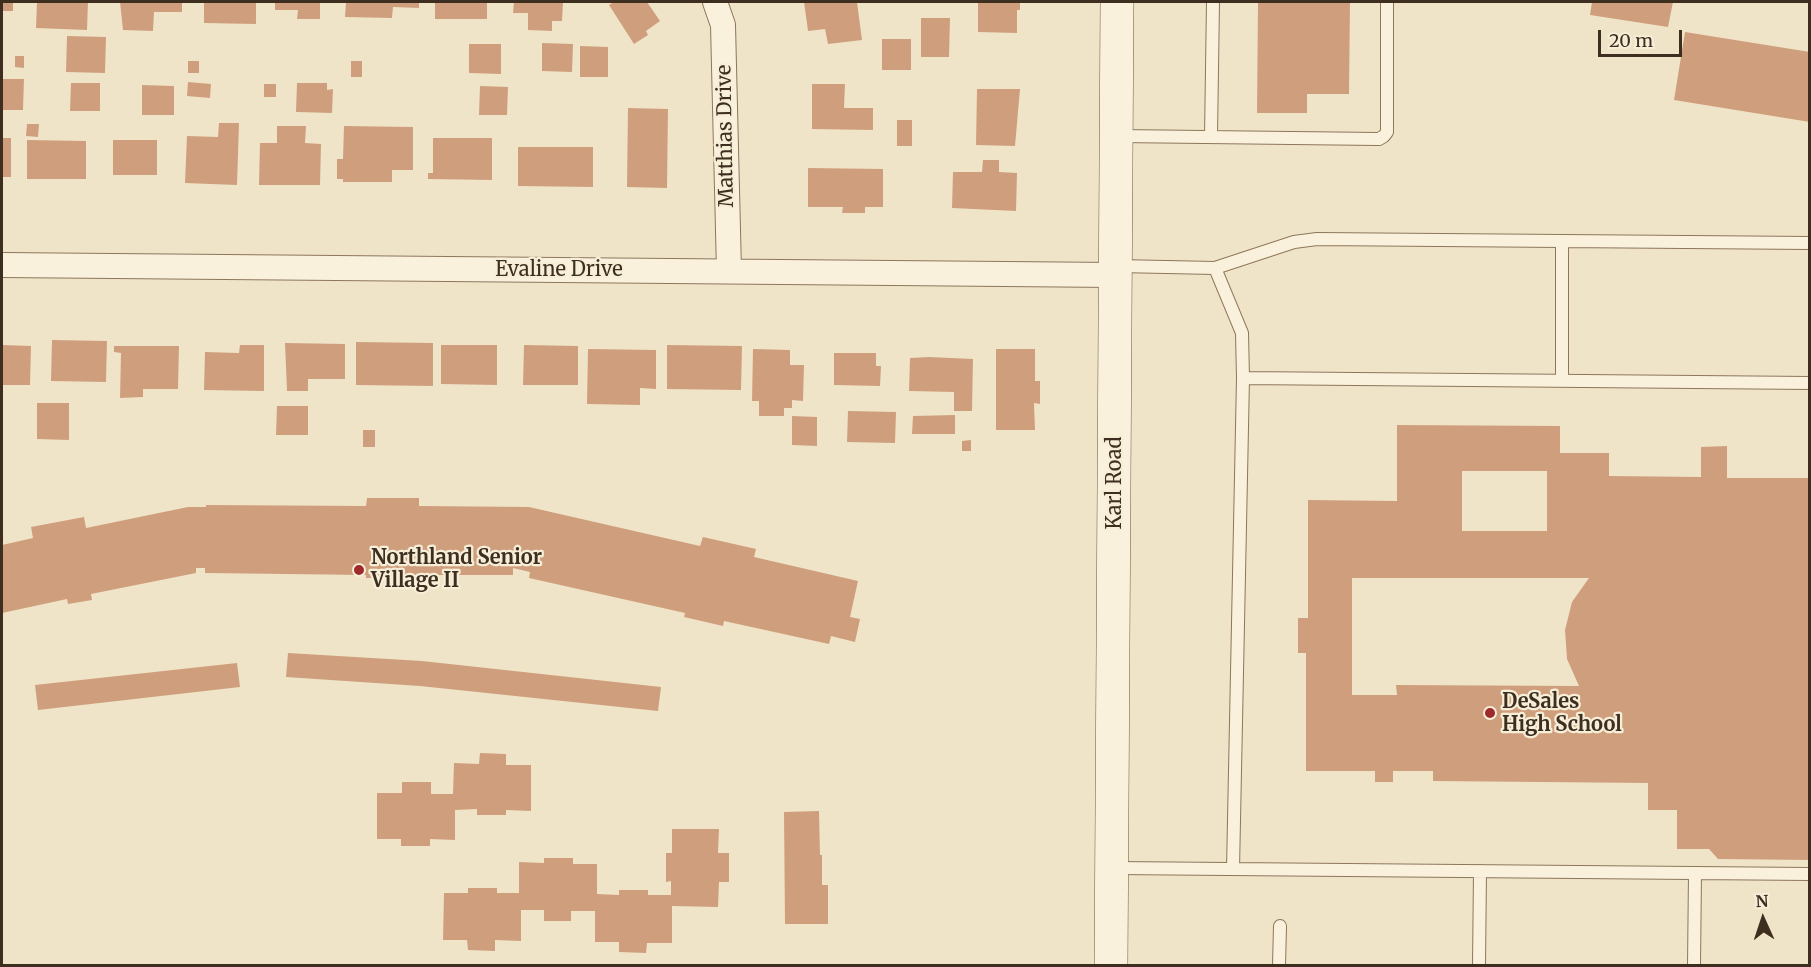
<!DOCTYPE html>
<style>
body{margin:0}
#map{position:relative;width:1811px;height:967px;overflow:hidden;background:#f0e4c8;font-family:Merriweather,serif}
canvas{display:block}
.frame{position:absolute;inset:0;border:3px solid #3d2e20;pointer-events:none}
.north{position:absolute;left:1733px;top:889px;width:60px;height:60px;-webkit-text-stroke:4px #f7eed8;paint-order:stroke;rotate:357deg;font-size:16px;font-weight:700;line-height:24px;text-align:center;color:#3d2e20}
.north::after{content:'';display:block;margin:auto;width:21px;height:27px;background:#3d2e20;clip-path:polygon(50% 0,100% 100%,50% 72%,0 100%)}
.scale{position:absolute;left:1598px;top:30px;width:84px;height:27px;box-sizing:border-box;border:3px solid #3d2e20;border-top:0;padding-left:8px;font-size:18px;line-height:21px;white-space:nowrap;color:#3d2e20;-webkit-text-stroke:4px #f7eed8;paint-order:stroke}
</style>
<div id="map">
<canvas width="1811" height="967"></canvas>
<div class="frame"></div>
<div class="north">N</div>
<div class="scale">20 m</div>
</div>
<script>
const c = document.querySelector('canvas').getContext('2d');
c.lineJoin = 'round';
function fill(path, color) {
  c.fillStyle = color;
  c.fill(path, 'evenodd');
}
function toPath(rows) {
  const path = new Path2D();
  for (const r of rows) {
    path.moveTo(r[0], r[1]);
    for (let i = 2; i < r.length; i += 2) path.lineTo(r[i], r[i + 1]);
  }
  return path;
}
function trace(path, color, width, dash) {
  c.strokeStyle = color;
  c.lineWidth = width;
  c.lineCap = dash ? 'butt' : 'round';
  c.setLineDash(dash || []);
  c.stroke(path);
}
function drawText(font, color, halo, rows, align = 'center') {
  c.font = font + ' Merriweather,serif';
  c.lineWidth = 4.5;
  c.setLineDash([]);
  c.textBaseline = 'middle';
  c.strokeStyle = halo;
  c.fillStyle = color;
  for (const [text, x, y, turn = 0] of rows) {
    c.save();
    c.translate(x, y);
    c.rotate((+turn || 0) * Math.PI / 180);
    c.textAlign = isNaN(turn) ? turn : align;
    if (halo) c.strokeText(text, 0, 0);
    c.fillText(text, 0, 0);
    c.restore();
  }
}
fill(toPath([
 [2,2,13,2,13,11,2,11],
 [37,2,88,2,87,30,36,28],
 [120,2,182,2,182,12,154,12,153,31,123,30],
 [204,2,256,2,256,24,204,23],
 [275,2,320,2,320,19,297,19,298,10,275,10],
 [346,2,419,2,419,8,393,7,392,18,345,17],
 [435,2,487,2,487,19,435,19],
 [514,2,563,2,562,21,552,21,552,31,528,30,528,13,513,13],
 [614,2,647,2,660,21,646,31,648,35,634,44,609,5],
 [804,2,857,2,862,40,828,44,825,29,808,31],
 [978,2,1020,2,1020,10,1017,10,1017,33,978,32],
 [1258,2,1350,2,1349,94,1307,94,1307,113,1257,113],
 [1592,2,1673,2,1668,27,1590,15],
 [921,18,950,18,949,57,921,57],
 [1685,32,1810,52,1810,122,1674,100],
 [67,36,106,37,105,73,66,72],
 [882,39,911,39,911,70,882,70],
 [542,43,573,44,572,72,542,71],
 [469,44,501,44,501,74,469,73],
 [580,46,608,47,608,77,580,77],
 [15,56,24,56,24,68,15,67],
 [188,61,199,61,199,73,188,73],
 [351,61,362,61,362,77,351,77],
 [2,79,24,79,23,110,2,110],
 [188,82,211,84,210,98,187,96],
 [71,83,100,83,100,111,70,111],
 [297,83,327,83,327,90,333,89,332,113,296,112],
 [264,84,276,84,276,97,264,97],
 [812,84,845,84,844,108,873,108,873,130,812,129],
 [142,85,174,86,174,115,142,115],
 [480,86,508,87,507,115,479,115],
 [977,89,1020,89,1015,146,976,145],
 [628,108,668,109,667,188,627,187],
 [897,120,912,120,912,146,897,146],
 [219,123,239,123,237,185,185,183,187,136,218,137],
 [27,124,39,124,38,137,26,136],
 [277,126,306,126,305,143,321,144,320,185,259,185,260,143,277,143],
 [344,126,413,127,413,170,392,170,392,182,343,182,343,179,337,179,337,159,343,159],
 [2,138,11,138,11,177,2,177],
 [433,138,492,138,492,180,428,179,428,173,433,173],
 [27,140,86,141,86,179,27,179],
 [113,140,157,140,157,175,113,175],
 [518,147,593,147,593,187,518,186],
 [983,160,999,160,999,172,1017,173,1016,211,952,208,953,172,982,172],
 [808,168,883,169,883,207,865,207,865,213,842,213,843,207,808,207],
 [52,340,107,341,106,382,51,381],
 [356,342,433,343,433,386,356,385],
 [285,343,345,344,345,379,308,379,308,391,287,391],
 [2,345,31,346,30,385,2,385],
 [240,345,264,345,264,391,204,390,205,352,239,353],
 [441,345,497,345,497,385,441,384],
 [524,345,578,346,578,385,523,385],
 [667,345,742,346,741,390,667,389],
 [114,346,179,346,178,389,143,389,143,397,120,398,121,353,114,352],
 [588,349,656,350,656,389,640,388,640,405,587,404],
 [753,349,790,350,790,365,804,365,803,401,792,400,792,408,784,408,784,416,759,416,759,401,752,401],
 [996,349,1035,349,1035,381,1040,381,1040,404,1034,403,1035,430,996,430],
 [834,353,876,353,876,366,881,366,880,386,834,385],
 [929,357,973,359,972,411,954,411,954,392,909,391,910,358],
 [37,403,69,403,69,440,37,439],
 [277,406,308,406,308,435,276,435],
 [848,411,896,412,895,443,847,442],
 [955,415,955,434,912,434,913,416],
 [792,416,817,417,817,446,792,445],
 [1397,425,1560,426,1560,453,1609,453,1609,476,1701,477,1701,447,1727,446,1727,478,1810,478,1810,860,1718,859,1709,849,1677,849,1677,810,1648,810,1648,783,1433,781,1433,771,1393,771,1393,782,1375,782,1375,771,1306,771,1306,653,1298,653,1298,618,1308,618,1308,500,1397,501],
 [1462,471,1547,471,1547,531,1462,531],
 [1352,578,1589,578,1572,602,1565,630,1567,659,1579,686,1396,685,1397,695,1352,695],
 [363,430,375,430,375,447,363,447],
 [971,440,971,451,962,451,962,441],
 [367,498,419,498,419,506,529,507,700,546,703,537,756,549,754,557,858,581,850,617,860,619,855,642,831,636,829,644,724,621,723,626,684,617,685,613,529,578,530,572,513,568,513,575,406,575,406,578,366,578,366,575,205,573,205,568,196,568,196,573,91,594,92,600,68,604,67,599,2,613,2,545,33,538,31,527,84,517,86,528,188,507,206,507,206,505,366,506],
 [288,653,422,661,661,687,658,711,420,686,286,677],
 [237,663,240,687,38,710,35,685],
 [480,753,506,754,506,765,531,765,531,811,506,810,506,815,477,815,477,809,455,810,455,840,430,839,430,846,401,846,401,839,377,839,377,793,402,793,402,782,431,782,431,794,453,794,454,763,479,764],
 [819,811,820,855,822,855,822,885,828,885,828,924,785,924,784,812],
 [672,829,719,829,718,853,729,853,729,882,719,882,718,907,672,906,672,943,647,943,646,953,619,952,619,942,595,942,595,911,571,911,571,921,544,921,544,910,521,910,521,941,495,940,495,951,468,950,467,940,443,940,444,893,468,893,468,888,497,888,497,893,519,893,519,862,544,863,544,858,573,858,573,864,597,864,597,894,619,895,619,890,648,890,648,895,671,895,671,881,666,882,666,853,672,853]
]), '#cf9f7d');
const lane = toPath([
 [1118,136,1379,139,1384,136,1387,132,1387,2],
 [1211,137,1213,2],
 [1117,266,1215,268,1242,333,1243,378,1810,383],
 [1215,268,1294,242,1317,239,1810,243],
 [1562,381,1562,241],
 [1114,868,1810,874],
 [1233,869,1243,378],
 [1279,966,1280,926],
 [1479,966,1480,871],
 [1694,966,1695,873]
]);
const street = toPath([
 [715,2,723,25,729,271],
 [2,265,1116,275]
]);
const secondary = toPath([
 [1111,966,1117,2]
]);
trace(lane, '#8d765c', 14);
trace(street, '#8d765c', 26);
trace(secondary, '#6f573f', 34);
trace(lane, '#faf1dc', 12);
trace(street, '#faf1dc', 24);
trace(secondary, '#faf1dc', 33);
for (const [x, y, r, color] of [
 [359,570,6,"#9e2a2b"],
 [1490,713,6,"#9e2a2b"]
]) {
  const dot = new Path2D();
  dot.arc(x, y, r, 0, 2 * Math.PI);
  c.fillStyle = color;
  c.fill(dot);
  trace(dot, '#f7eed8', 2);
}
drawText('20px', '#3d2e20', '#f7eed8', [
 ["Matthias Drive",726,136,-91],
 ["Evaline Drive",559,270],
 ["Karl Road",1115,483,-90]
]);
drawText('bold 20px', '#3d2e20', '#f7eed8', [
 ["Northland Senior",371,558],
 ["Village II",371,581],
 ["DeSales",1502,702],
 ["High School",1502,725]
], 'left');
</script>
